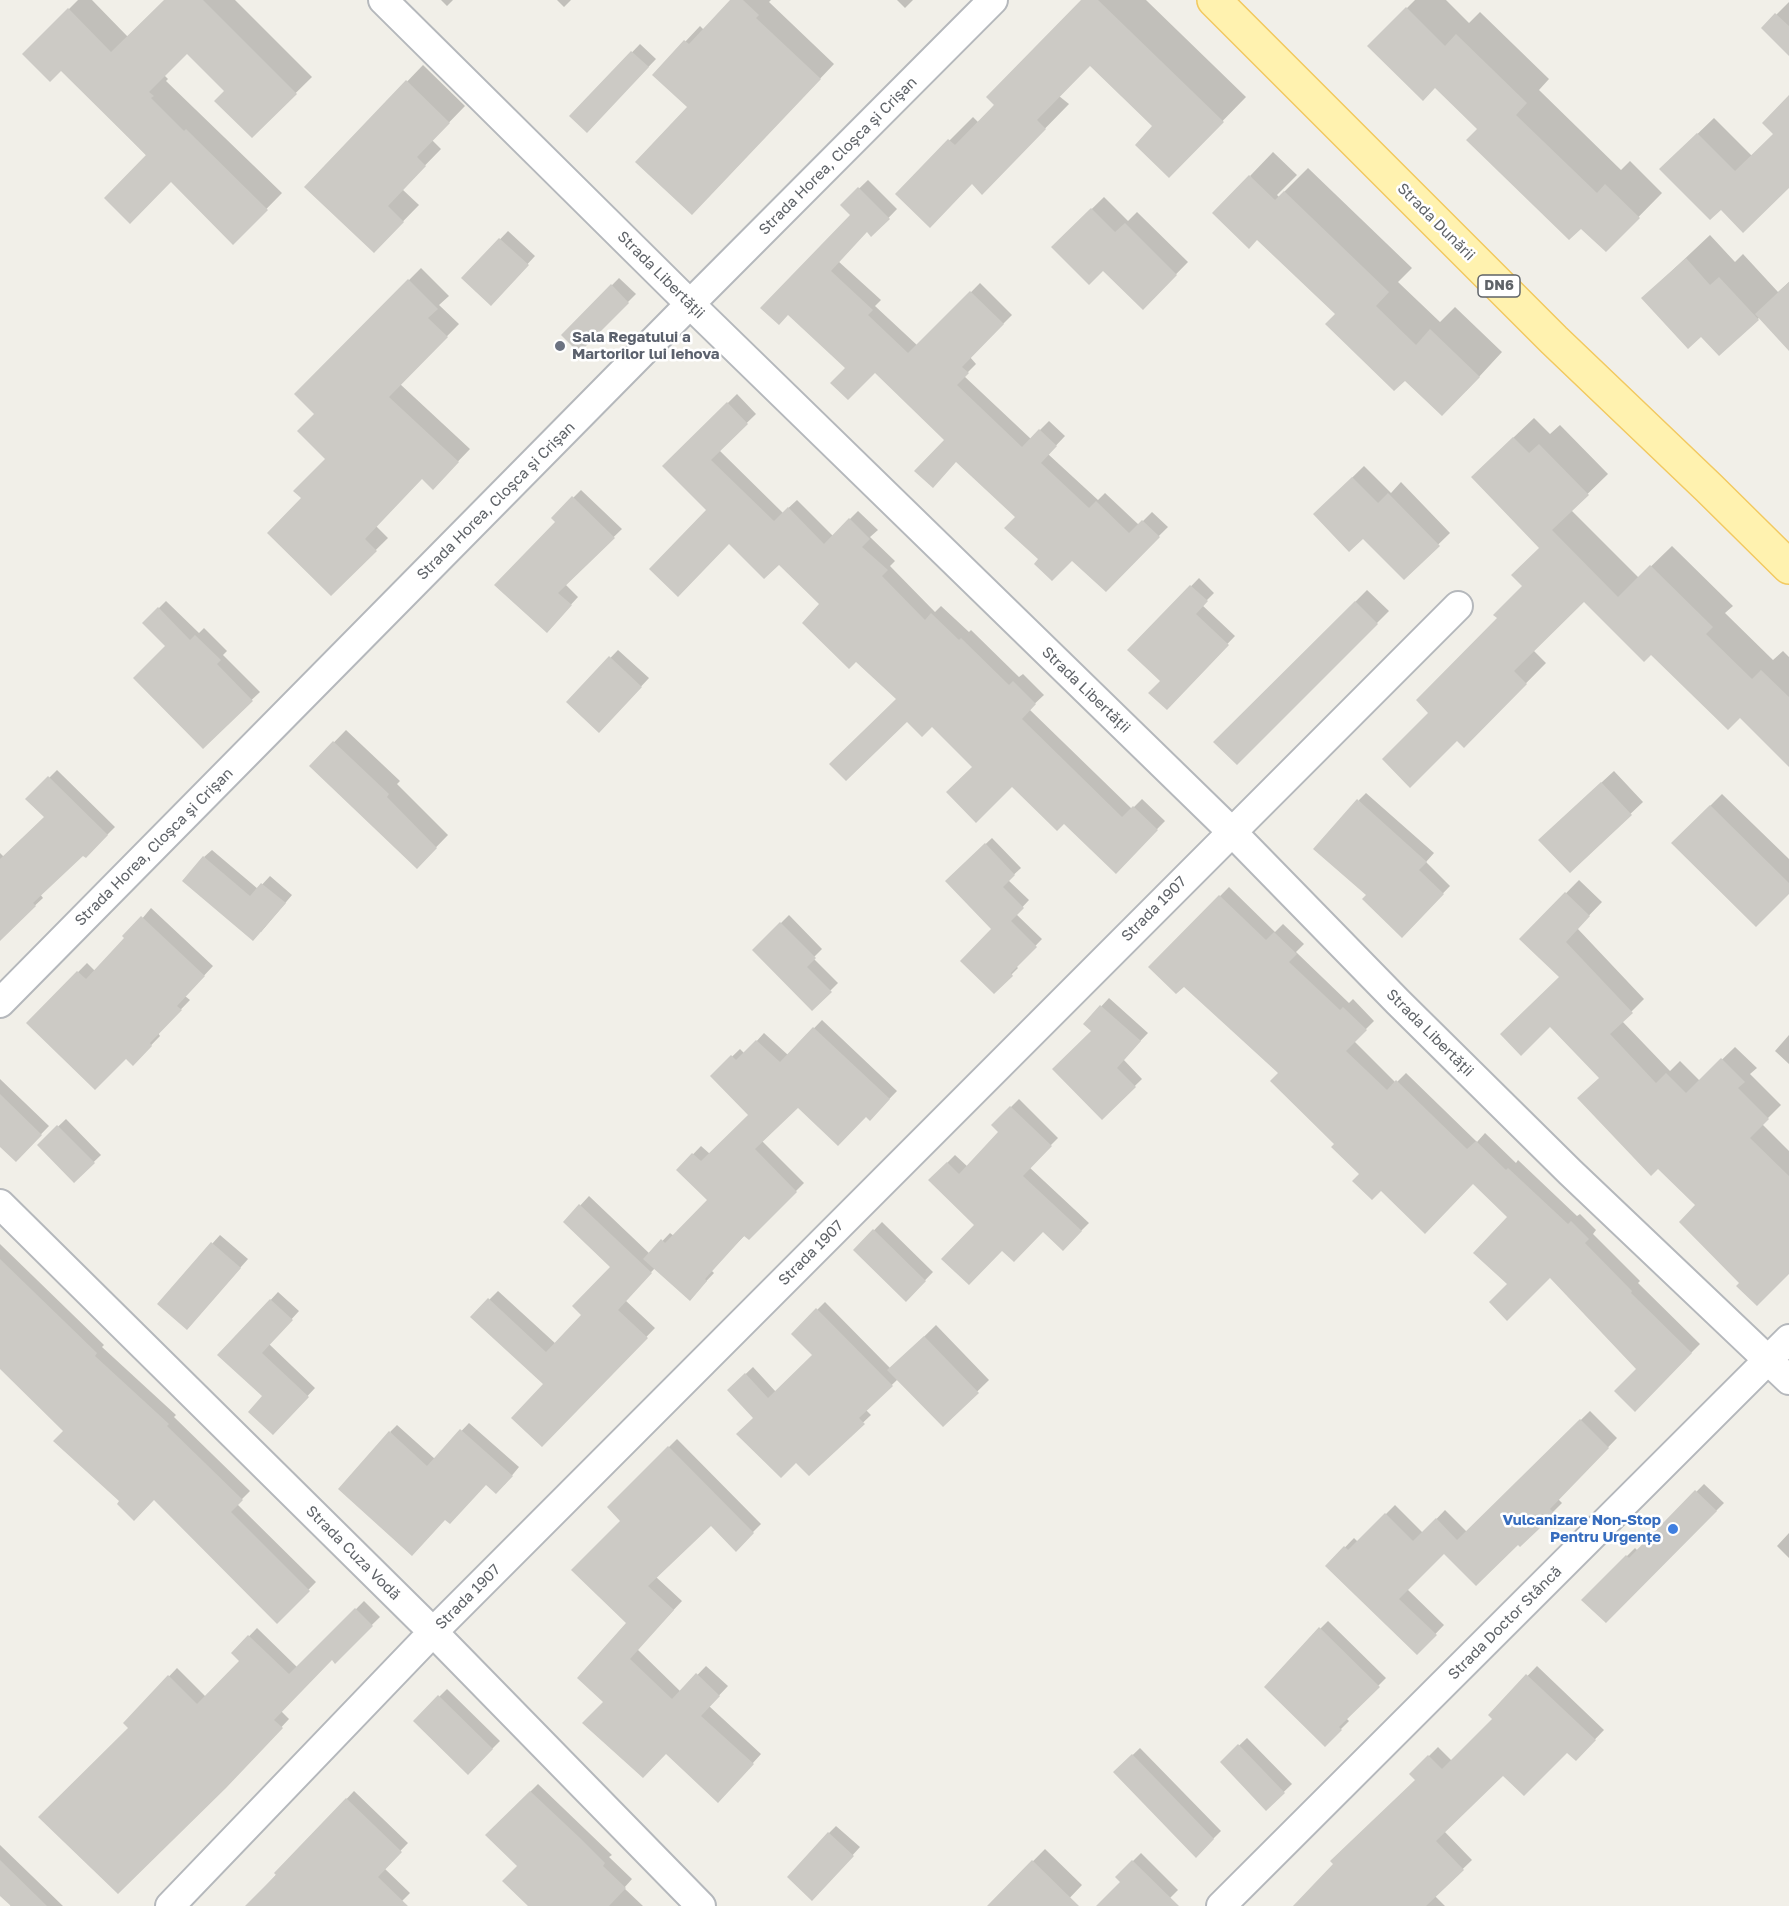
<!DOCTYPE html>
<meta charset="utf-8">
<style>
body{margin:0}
canvas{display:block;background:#f1efe8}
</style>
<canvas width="1789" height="1906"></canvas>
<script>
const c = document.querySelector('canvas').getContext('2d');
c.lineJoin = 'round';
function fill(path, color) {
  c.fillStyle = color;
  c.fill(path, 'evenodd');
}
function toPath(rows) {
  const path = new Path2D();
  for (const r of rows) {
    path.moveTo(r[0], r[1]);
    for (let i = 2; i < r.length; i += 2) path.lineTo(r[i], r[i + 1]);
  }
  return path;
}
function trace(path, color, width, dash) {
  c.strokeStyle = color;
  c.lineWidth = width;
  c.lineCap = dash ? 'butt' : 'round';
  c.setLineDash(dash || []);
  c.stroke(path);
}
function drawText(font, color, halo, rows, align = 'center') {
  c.font = font + ' "Golos Text",sans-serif';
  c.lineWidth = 5;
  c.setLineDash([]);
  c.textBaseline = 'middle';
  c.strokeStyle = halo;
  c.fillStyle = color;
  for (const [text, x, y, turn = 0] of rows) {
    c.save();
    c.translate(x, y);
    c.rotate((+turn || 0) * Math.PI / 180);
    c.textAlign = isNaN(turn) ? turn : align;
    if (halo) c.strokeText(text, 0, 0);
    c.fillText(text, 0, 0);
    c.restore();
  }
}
fill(toPath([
 [78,0,92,0,128,37,166,0,235,0,312,77,252,136,226,91,187,52,164,75,168,79,166,81,282,193,233,243,61,69,24,54],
 [441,0,453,0,447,6],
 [557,0,571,0,564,7],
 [732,0,771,0,769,2,834,64,706,199,689,107,654,75,700,26,704,30],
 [897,0,913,0,905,8],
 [1083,0,1146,0,1246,97,1169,176,1154,126,1090,64,1059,96,1069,104,982,193,949,141,973,117,979,123],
 [1415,0,1446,0,1469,23,1480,12,1549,79,1539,90,1621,170,1630,161,1662,193,1606,250,1436,86,1369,46],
 [1789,2,1789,54,1763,28],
 [640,44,656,59,587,131,571,116],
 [423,65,465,106,432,140,441,149,402,189,419,205,374,251,306,187],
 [1789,97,1789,186,1721,208,1661,169,1714,118,1752,156,1775,134],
 [1273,152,1297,175,1277,195,1279,197,1308,168,1412,268,1398,282,1440,322,1455,307,1502,352,1466,391,1337,314,1250,176],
 [868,180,897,209,872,235,867,230,838,261,881,300,875,306,918,346,980,283,1012,315,970,357,976,364,964,376,1031,439,1049,421,1065,436,1048,454,1098,500,1105,493,1139,525,1152,512,1168,527,1105,589,1072,559,1040,559,1018,517,946,440,875,371,847,368,788,314,852,215,842,205],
 [1104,197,1128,221,1137,212,1188,262,1143,308,1103,269,1053,247],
 [508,231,535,256,498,296,463,278],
 [1710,235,1735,262,1743,254,1778,292,1789,282,1789,349,1760,317,1720,354,1701,335,1643,298],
 [421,268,449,296,439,305,459,324,400,384,470,449,445,475,422,478,376,526,388,538,331,594,303,498,327,459,316,414,296,394],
 [619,278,636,294,579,351,563,335],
 [737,394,756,414,719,450,783,513,797,500,833,536,858,511,878,530,870,537,895,561,890,566,935,612,941,606,969,632,971,630,1019,677,1023,674,1044,695,1029,709,1132,809,1142,799,1165,821,1115,872,1064,822,1012,785,974,767,932,725,907,720,898,699,821,604,779,562,708,510,664,466],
 [1534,418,1550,434,1560,425,1608,474,1571,510,1639,578,1672,546,1733,606,1725,613,1773,660,1783,651,1789,657,1789,765,1740,716,1651,653,1584,600,1533,650,1546,663,1464,746,1430,713,1499,618,1524,586,1540,548,1493,457],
 [1364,466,1391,493,1401,482,1450,533,1404,578,1363,537,1315,514],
 [581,490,622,529,565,584,578,597,554,623,558,522,553,518],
 [1199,578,1214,593,1202,605,1235,636,1166,708,1163,680,1129,650],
 [1367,590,1389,611,1237,763,1216,742],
 [166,601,199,633,204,628,227,651,223,655,260,692,203,746,167,646,144,623],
 [618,650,649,678,607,723,568,702],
 [346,730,400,781,397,784,448,835,417,867,311,766],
 [57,770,115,827,86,856,83,854,40,894,43,898,0,938,0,853,4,857,46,817,28,799],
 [1614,771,1643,802,1570,871,1552,828],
 [1366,793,1434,853,1426,862,1450,886,1402,936,1368,895,1359,800],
 [1722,794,1789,859,1789,892,1673,843],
 [992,838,1021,868,1008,880,1029,900,1016,914,1042,939,1016,966,1018,968,994,992,993,929,947,881],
 [212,850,258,889,270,876,292,895,261,932,204,857],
 [1579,880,1602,902,1577,928,1644,999,1622,1021,1670,1071,1680,1061,1700,1081,1735,1047,1757,1068,1750,1074,1781,1105,1762,1124,1789,1151,1789,1272,1741,1283,1697,1205,1658,1167,1600,1077,1561,977,1521,939],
 [1229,887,1275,932,1283,924,1304,944,1296,952,1349,1003,1353,999,1374,1021,1354,1041,1396,1083,1406,1073,1477,1142,1485,1133,1516,1163,1518,1160,1577,1216,1580,1214,1596,1230,1593,1234,1640,1281,1638,1283,1700,1344,1635,1409,1638,1369,1550,1276,1509,1284,1509,1217,1473,1182,1381,1189,1361,1174,1280,1073,1184,985,1150,967],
 [151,908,213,966,185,996,190,1000,158,1033,160,1036,133,1064,126,1057,28,1023,87,963,95,971,126,938],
 [789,915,822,949,813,958,838,983,812,1009,754,950],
 [1109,998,1148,1033,1123,1059,1142,1079,1102,1118,1093,1031,1085,1024],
 [822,1020,897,1091,870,1119,866,1115,798,1106,762,1141,804,1183,749,1238,745,1235,711,1270,714,1273,697,1291,655,1268,625,1300,655,1328,542,1445,545,1384,472,1317,498,1291,556,1344,583,1315,612,1267,565,1222,589,1196,650,1254,670,1233,674,1236,709,1200,678,1170,701,1146,710,1154,750,1115,712,1076,740,1049,745,1054,764,1033,788,1055],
 [1789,1035,1789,1064,1775,1051],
 [0,1079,49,1126,16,1160,0,1145],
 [1019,1099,1058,1138,1029,1167,1089,1223,1063,1249,1043,1231,976,1225,930,1180,955,1155,968,1167,1000,1132,993,1125],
 [66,1119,101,1155,74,1181,39,1145],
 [882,1222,933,1272,906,1300,855,1250],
 [220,1235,248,1259,194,1320,159,1303],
 [0,1244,104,1345,102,1347,176,1415,174,1417,250,1491,237,1504,316,1582,277,1622,155,1498,121,1501,65,1431,0,1368],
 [278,1292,299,1311,269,1344,315,1388,273,1433,264,1396,220,1355],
 [825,1302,891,1369,936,1325,989,1380,943,1425,898,1379,866,1410,871,1415,809,1474,729,1390,753,1367,776,1392,814,1355,793,1334],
 [1590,1411,1617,1438,1558,1499,1562,1503,1520,1545,1518,1543,1444,1552,1407,1589,1444,1625,1417,1653,1327,1566,1354,1538,1358,1542,1395,1505,1423,1533,1445,1510,1467,1532],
 [469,1423,519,1467,504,1485,486,1484,445,1518,390,1432,397,1425,435,1459],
 [677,1439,761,1524,736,1549,711,1524,656,1577,682,1601,637,1649,681,1692,706,1666,728,1686,709,1706,761,1754,727,1792,666,1752,605,1702,628,1623,622,1521,609,1507],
 [1704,1484,1724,1503,1606,1621,1583,1600,1635,1548,1638,1551],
 [1789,1533,1789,1558,1777,1546],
 [364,1601,380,1617,335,1661,332,1658,281,1711,289,1719,234,1778,130,1728,125,1723,177,1668,206,1697,241,1661,233,1653,257,1628,298,1668],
 [1328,1621,1386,1678,1346,1718,1349,1721,1325,1745,1304,1645],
 [1537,1666,1604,1730,1576,1759,1567,1751,1503,1774,1444,1831,1472,1860,1435,1896,1445,1906,1295,1906,1417,1780,1420,1765,1438,1747,1452,1761,1494,1719,1490,1715],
 [447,1689,500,1741,468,1773,415,1721],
 [1247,1738,1292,1784,1266,1809,1222,1762],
 [1140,1748,1221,1831,1196,1856,1115,1772],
 [538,1784,612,1855,609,1857,632,1879,624,1888,643,1906,530,1906,519,1866,487,1835],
 [354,1791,408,1843,384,1868,410,1893,397,1906,247,1906],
 [836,1826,860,1847,820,1891,829,1833],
 [0,1845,63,1906,10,1906,11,1905,0,1893],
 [1045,1849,1082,1885,1062,1906,989,1906],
 [1141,1853,1178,1890,1162,1906,1098,1906,1122,1882,1117,1877]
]), '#0003');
fill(toPath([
 [164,0,203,0,297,94,252,138,214,101,224,91,187,54,149,92,154,96,151,98,184,131,186,129,268,210,233,245,171,182,130,224,104,198,146,155,61,71,50,82,22,54,68,8,111,52],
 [730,0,743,0,759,15,756,18,821,79,692,215,635,162,687,107,652,75,684,40,689,44],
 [1081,0,1098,0,1224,122,1169,178,1135,145,1152,126,1090,66,1037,120,1046,129,982,195,972,184,930,228,895,194,948,139,955,145,994,105,986,97],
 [1406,7,1445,46,1456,34,1527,103,1516,115,1597,193,1605,184,1640,218,1606,252,1581,229,1569,240,1466,140,1477,129,1435,88,1423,101,1367,46],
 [1775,13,1789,26,1789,56,1761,28],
 [631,51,649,67,587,133,569,116],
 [406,80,450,123,417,157,426,166,388,206,404,222,374,253,304,187],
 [1789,95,1789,188,1743,233,1721,210,1710,220,1659,169,1697,133,1735,171,1773,134,1762,123],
 [1249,175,1275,200,1284,191,1389,292,1376,306,1416,345,1430,329,1480,377,1442,416,1405,381,1394,391,1325,324,1335,314,1257,240,1249,249,1212,213],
 [858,187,890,219,871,237,867,232,831,271,873,310,868,315,908,353,970,291,1004,324,962,367,969,373,957,385,1022,447,1039,429,1057,446,1041,463,1089,508,1096,501,1129,533,1142,520,1160,537,1106,592,1072,561,1052,581,1034,564,1038,559,1004,528,1015,517,956,462,933,488,914,471,944,440,875,373,848,400,830,383,845,368,788,315,779,325,760,308,850,215,840,205],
 [1091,208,1115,232,1125,223,1177,275,1143,310,1103,271,1089,285,1051,247],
 [499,238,529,265,491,306,461,278],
 [1686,258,1710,285,1719,277,1759,320,1719,356,1701,337,1688,349,1641,298],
 [408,279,438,309,428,318,448,337,389,397,459,462,433,490,422,479,365,539,377,551,331,596,267,533,301,498,293,491,325,459,297,431,314,414,294,394],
 [1789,282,1789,351,1755,314],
 [611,284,629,303,579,353,561,335],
 [727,402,748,424,711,460,774,521,788,507,824,544,849,518,870,539,862,547,888,570,882,576,925,620,931,613,959,640,961,638,1009,685,1013,681,1036,704,1022,719,1122,817,1133,806,1158,830,1116,874,1064,824,1057,831,1012,787,976,823,946,792,972,767,932,727,922,737,907,722,846,781,829,764,896,699,856,662,849,669,802,623,819,604,779,565,764,579,729,544,678,597,649,569,706,510,662,466],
 [1513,437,1529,453,1539,444,1589,495,1552,530,1618,597,1650,565,1713,627,1706,634,1752,679,1761,670,1789,697,1789,767,1740,718,1728,730,1651,655,1644,662,1584,602,1514,671,1527,684,1464,748,1457,741,1410,788,1382,759,1428,713,1416,700,1497,618,1493,615,1522,586,1511,575,1539,548,1471,477],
 [1352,477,1378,503,1388,493,1440,546,1404,580,1363,539,1349,552,1313,514],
 [572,496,615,538,558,593,572,605,547,633,494,585,555,522,551,518],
 [1190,585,1208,601,1196,614,1229,645,1167,710,1148,693,1160,681,1127,650],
 [1355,601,1378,624,1237,765,1213,742],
 [158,607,190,640,195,635,221,660,217,664,253,701,203,749,133,678,165,646,142,623],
 [609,656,642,687,599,733,566,702],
 [333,741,389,794,387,797,437,848,417,869,309,766],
 [48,776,108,835,86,858,83,856,33,903,36,906,0,941,0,859,44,817,25,799],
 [1601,782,1632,815,1570,873,1538,840],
 [1357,799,1427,862,1419,870,1444,894,1402,938,1362,899,1366,895,1313,849],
 [1710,805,1789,883,1789,894,1756,927,1671,843],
 [985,843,1015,875,1003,887,1024,908,1011,921,1037,947,1011,973,1013,976,994,994,960,961,991,929,945,881],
 [203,856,250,896,261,883,286,903,253,941,182,881],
 [1565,892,1590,916,1566,942,1633,1013,1610,1034,1656,1083,1666,1073,1686,1093,1721,1058,1745,1082,1738,1088,1769,1119,1750,1138,1789,1176,1789,1274,1757,1306,1736,1286,1739,1283,1679,1222,1695,1205,1658,1169,1651,1176,1577,1098,1599,1078,1550,1027,1521,1056,1500,1034,1559,977,1519,939],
 [1219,895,1266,940,1274,932,1297,954,1289,962,1340,1010,1343,1007,1367,1030,1346,1051,1387,1090,1396,1080,1467,1149,1476,1141,1506,1170,1508,1168,1568,1224,1571,1221,1589,1239,1585,1243,1632,1291,1631,1293,1692,1353,1635,1412,1614,1391,1636,1369,1550,1278,1507,1321,1489,1302,1507,1284,1473,1253,1507,1217,1473,1184,1425,1234,1381,1191,1372,1200,1352,1181,1359,1174,1331,1147,1334,1144,1270,1081,1278,1073,1184,987,1176,994,1148,967],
 [141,916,205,976,177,1006,182,1010,150,1043,152,1046,133,1066,126,1059,95,1090,26,1023,77,971,86,979,124,938,122,936],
 [780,922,816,958,807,967,832,992,812,1011,752,950],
 [1100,1005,1141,1041,1117,1068,1136,1087,1102,1120,1052,1069,1091,1031,1083,1024],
 [813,1027,890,1099,870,1121,866,1117,838,1146,798,1108,755,1149,797,1192,749,1240,744,1236,705,1279,707,1281,690,1301,643,1259,661,1239,665,1243,707,1200,676,1170,692,1153,701,1161,748,1115,710,1076,731,1055,736,1060,756,1040,780,1062],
 [0,1094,42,1135,16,1162,0,1147],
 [1010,1106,1052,1146,1023,1176,1082,1231,1063,1251,1043,1232,1014,1262,1002,1251,969,1285,941,1259,974,1225,928,1180,947,1162,959,1174,998,1132,991,1125],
 [57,1125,95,1163,74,1183,37,1145],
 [579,1204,652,1273,618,1310,648,1338,542,1447,511,1418,543,1384,470,1317,488,1298,546,1352,581,1315,572,1306,610,1267,563,1222],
 [873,1229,926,1281,906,1302,853,1250],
 [211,1242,241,1268,187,1330,157,1304],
 [0,1259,97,1353,95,1356,169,1424,167,1426,243,1500,231,1512,310,1591,277,1624,154,1500,134,1521,117,1504,119,1501,53,1441,63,1431,0,1369],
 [270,1299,293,1320,262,1353,309,1397,273,1435,248,1412,262,1396,217,1355],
 [816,1308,893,1386,859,1418,865,1424,809,1476,796,1463,781,1478,736,1434,753,1418,727,1390,745,1373,768,1398,812,1355,791,1334],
 [924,1336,979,1393,943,1427,887,1370],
 [1580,1419,1609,1448,1550,1509,1554,1513,1538,1530,1520,1547,1518,1545,1476,1586,1444,1554,1399,1599,1437,1635,1417,1655,1325,1566,1344,1546,1348,1550,1385,1513,1413,1541,1436,1518,1457,1540],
 [460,1429,513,1476,496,1494,486,1485,450,1524,445,1520,412,1556,338,1489,389,1431,427,1466],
 [668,1446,754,1533,736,1552,711,1526,648,1586,674,1610,630,1659,672,1699,696,1673,720,1696,701,1716,754,1764,718,1803,666,1754,643,1778,582,1723,603,1702,577,1678,626,1623,571,1570,620,1521,607,1507],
 [1695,1490,1717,1511,1606,1623,1581,1600,1626,1555,1629,1558],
 [355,1608,373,1626,335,1664,332,1660,274,1720,283,1728,226,1788,118,1894,38,1817,128,1728,123,1723,168,1675,197,1704,239,1661,231,1653,248,1635,289,1674],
 [1319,1627,1380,1687,1339,1727,1342,1730,1325,1747,1264,1687],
 [1526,1674,1596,1740,1576,1761,1567,1753,1524,1796,1503,1776,1436,1841,1464,1870,1426,1906,1293,1906,1333,1864,1330,1861,1415,1780,1409,1774,1428,1755,1442,1769,1492,1719,1488,1715],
 [438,1695,493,1749,468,1775,413,1721],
 [1238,1744,1285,1793,1266,1811,1220,1762],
 [1132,1754,1214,1839,1196,1858,1113,1772],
 [530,1791,580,1838,605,1863,603,1866,626,1888,609,1906,528,1906,502,1881,517,1866,485,1835],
 [346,1798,402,1852,378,1877,408,1906,245,1906,276,1875,274,1873],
 [828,1832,854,1856,812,1901,787,1877],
 [0,1860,47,1906,11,1906,0,1896],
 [1032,1860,1079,1906,987,1906],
 [1132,1860,1179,1906,1096,1906,1120,1882,1115,1877]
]), '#cccac5');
const street = toPath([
 [383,0,690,304,1231,831,1398,1002,1570,1172,1789,1380],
 [0,1003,690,304,993,0],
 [0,1204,433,1632,701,1906],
 [170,1906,433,1632,1458,606],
 [1221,1906,1789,1339]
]);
const primary = toPath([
 [1214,0,1554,340,1709,488,1789,567]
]);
trace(street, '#b5b8bc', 32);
trace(primary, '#f2c960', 36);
trace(street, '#fff', 28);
trace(primary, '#fff2af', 33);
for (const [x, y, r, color] of [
 [560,346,6,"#6b7280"],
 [1673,1529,6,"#3f7fe0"]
]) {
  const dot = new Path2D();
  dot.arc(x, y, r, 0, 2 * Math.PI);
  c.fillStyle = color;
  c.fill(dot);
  trace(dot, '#fff', 2);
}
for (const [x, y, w] of [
 [1499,286,42]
]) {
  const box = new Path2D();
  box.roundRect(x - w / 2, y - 11, w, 22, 4.5);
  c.fillStyle = '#fff';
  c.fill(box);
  trace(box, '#5f6368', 1.5);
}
drawText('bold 14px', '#5f6368', null, [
 ["DN6",1499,286]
]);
drawText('15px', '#5f6368', '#fff', [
 ["Strada Horea, Cloşca şi Crişan",838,156,-45],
 ["Strada Dunării",1436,222,45],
 ["Strada Libertății",661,275,45],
 ["Strada Horea, Cloşca şi Crişan",496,501,-45],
 ["Strada Libertății",1086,690,44],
 ["Strada Horea, Cloşca şi Crişan",154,847,-45],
 ["Strada 1907",1154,909,-45],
 ["Strada Libertății",1430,1033,45],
 ["Strada 1907",811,1253,-45],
 ["Strada Cuza Vodă",353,1553,45],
 ["Strada 1907",468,1597,-45],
 ["Strada Doctor Stâncă",1505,1623,-45]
]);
drawText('bold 15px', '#5b616d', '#fff', [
 ["Sala Regatului a",572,337],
 ["Martorilor lui Iehova",572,354]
], 'left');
drawText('bold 15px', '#366cbe', '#fff', [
 ["Vulcanizare Non-Stop",1661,1520],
 ["Pentru Urgențe",1661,1537]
], 'right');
</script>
